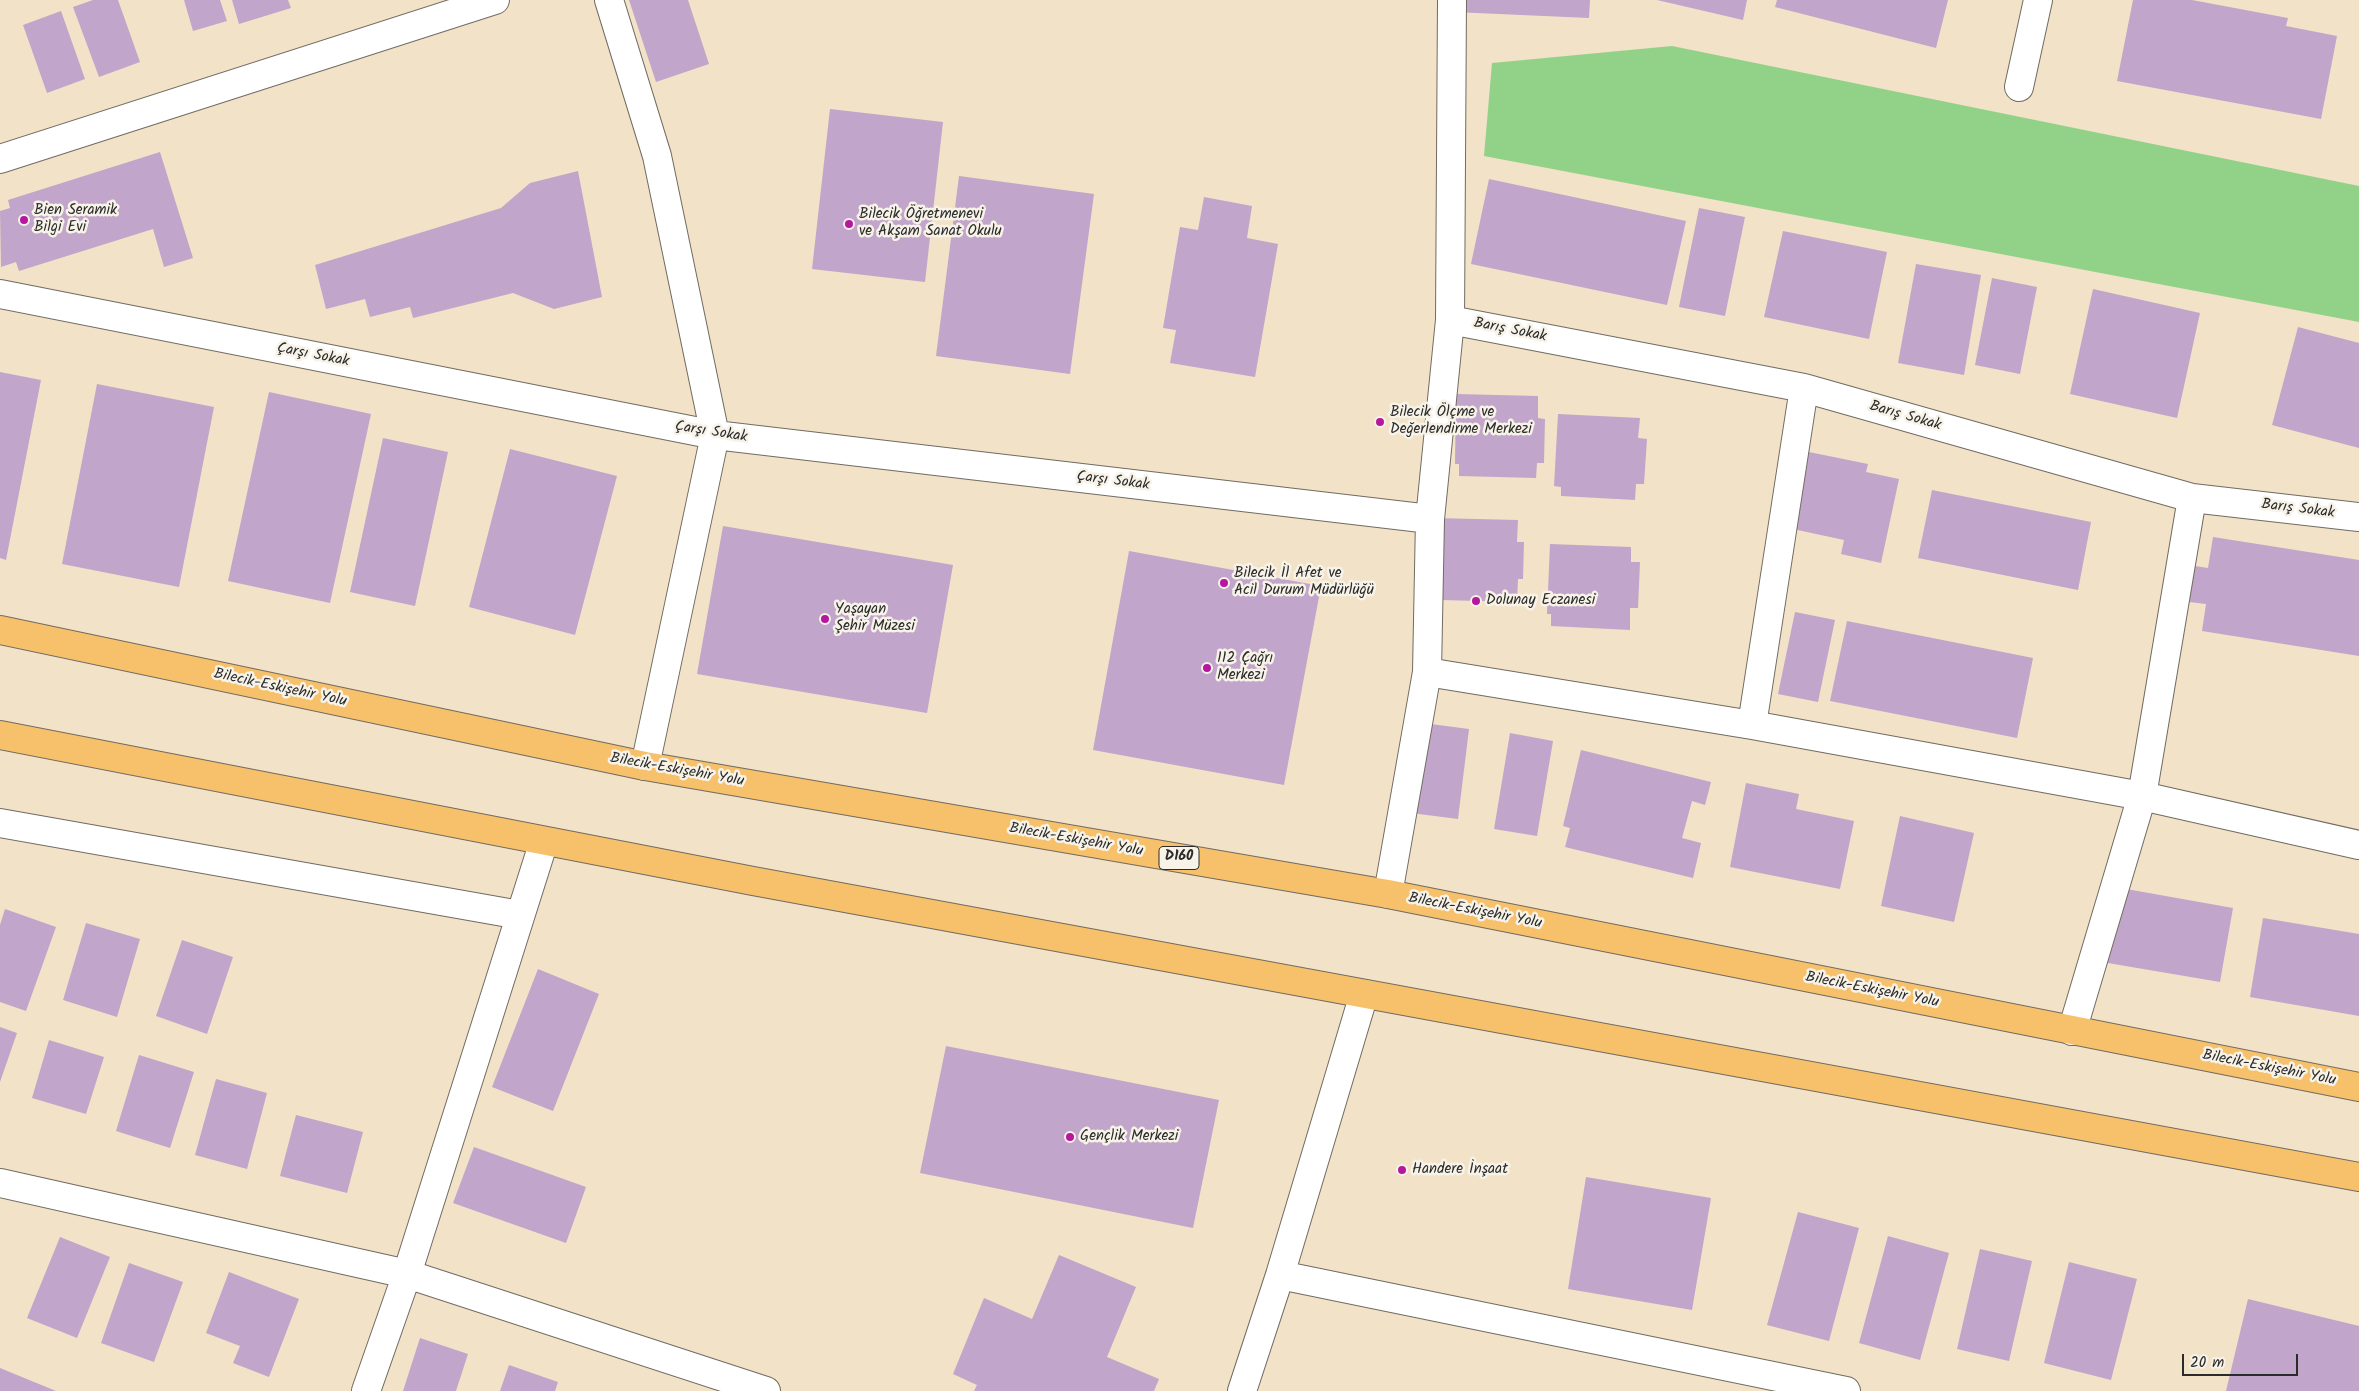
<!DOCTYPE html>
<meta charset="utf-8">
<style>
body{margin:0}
#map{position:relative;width:2359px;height:1391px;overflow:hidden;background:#f2e2c7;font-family:Kalam,sans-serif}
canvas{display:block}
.scale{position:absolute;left:2182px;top:1354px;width:116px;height:22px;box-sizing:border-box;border:2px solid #2b2b2b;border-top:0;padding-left:6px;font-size:15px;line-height:18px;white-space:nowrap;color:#2b2b2b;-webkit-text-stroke:4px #f7f3e8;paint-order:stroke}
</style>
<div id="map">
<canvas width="2359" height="1391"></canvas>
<div class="scale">20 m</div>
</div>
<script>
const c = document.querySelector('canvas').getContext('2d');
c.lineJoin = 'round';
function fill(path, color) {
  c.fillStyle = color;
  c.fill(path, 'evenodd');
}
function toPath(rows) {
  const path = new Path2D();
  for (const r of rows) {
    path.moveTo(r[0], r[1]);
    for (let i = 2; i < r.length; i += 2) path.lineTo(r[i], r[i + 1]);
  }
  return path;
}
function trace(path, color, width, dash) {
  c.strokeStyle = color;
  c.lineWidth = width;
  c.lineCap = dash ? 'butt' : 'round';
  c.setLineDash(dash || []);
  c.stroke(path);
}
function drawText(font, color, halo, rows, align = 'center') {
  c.font = font + ' Kalam,sans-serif';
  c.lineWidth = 5;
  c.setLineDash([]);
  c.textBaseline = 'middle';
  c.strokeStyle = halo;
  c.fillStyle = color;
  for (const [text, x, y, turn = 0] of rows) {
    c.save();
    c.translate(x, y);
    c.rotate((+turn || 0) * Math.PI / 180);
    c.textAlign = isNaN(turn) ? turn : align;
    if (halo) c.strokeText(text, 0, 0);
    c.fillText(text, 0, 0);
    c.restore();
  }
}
fill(toPath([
 [1672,46,2359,186,2359,322,1484,156,1492,63]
]), '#92d288');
fill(toPath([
 [93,0,118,0,140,62,99,77,73,7],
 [184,0,220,0,227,21,193,31],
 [232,0,288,0,291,8,239,24],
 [629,0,688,0,709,64,656,82],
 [1454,0,1590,0,1589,18,1454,12],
 [1657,0,1747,0,1743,20],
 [1777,0,1948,0,1936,48,1775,7],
 [2133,0,2192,0,2288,18,2286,26,2337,36,2321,119,2117,81],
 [61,11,85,79,47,93,23,25],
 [830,109,943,122,925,282,812,269],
 [160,152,193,258,164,267,153,229,19,271,16,262,1,267,0,211,10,208,8,200],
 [578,171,602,297,554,309,513,293,413,318,410,307,370,317,365,299,326,309,315,265,501,208,530,183],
 [959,176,1094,194,1070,374,936,356],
 [1489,179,1686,221,1667,305,1471,264],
 [1204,197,1252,206,1247,238,1278,244,1255,377,1170,363,1176,330,1163,328,1180,227,1198,230],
 [1699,208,1745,217,1725,316,1679,307],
 [1783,231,1887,252,1869,339,1764,317],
 [1916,264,1981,275,1964,375,1898,363],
 [1992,278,2037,287,2020,374,1975,365],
 [2093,289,2200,313,2177,418,2070,394],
 [2298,327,2359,343,2359,448,2272,425],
 [0,372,41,380,6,560,0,558],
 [97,384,214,407,179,587,62,564],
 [269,392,371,414,330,603,228,581],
 [1456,394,1538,396,1538,418,1545,419,1544,463,1537,463,1536,478,1459,476,1459,464,1455,464],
 [1558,414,1640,418,1638,438,1647,439,1644,484,1636,484,1635,500,1561,496,1561,487,1554,486],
 [383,438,448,452,415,606,350,592],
 [510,449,617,476,575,635,469,607],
 [1809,452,1868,464,1866,472,1899,479,1881,563,1841,554,1844,540,1793,529],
 [1932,490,2091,522,2078,590,1918,558],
 [1435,518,1518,520,1517,542,1524,542,1523,579,1518,579,1517,602,1441,600],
 [723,526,953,565,927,713,697,674],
 [2213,537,2359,560,2359,656,2202,631,2206,604,2189,602,2195,566,2208,568],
 [1550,544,1631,547,1631,562,1640,562,1638,608,1630,608,1630,630,1551,626,1551,614,1547,614],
 [1129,551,1321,586,1284,785,1093,750],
 [1795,612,1835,620,1818,702,1778,694],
 [1847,621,2033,658,2017,738,1830,701],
 [1423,723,1469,729,1458,819,1411,813],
 [1510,733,1553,741,1537,836,1494,829],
 [1581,750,1711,782,1705,805,1692,801,1682,838,1701,843,1693,878,1565,847,1570,828,1563,826],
 [1746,783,1799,794,1796,809,1854,821,1840,889,1730,867],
 [1900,816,1974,833,1954,922,1881,906],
 [2115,887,2233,908,2220,982,2102,962],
 [5,909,56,927,26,1011,0,1002,0,925],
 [2263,918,2359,934,2359,1016,2250,997],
 [86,923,140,939,117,1017,63,1000],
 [182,940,233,957,207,1034,156,1016],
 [538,969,599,994,553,1111,492,1087],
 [0,1027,17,1033,0,1082],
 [49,1040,104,1057,86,1114,32,1098],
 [946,1046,1219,1100,1193,1228,920,1173],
 [139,1055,194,1072,170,1148,116,1131],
 [216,1079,267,1093,247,1169,195,1155],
 [296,1115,363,1132,347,1193,280,1176],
 [474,1147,586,1187,566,1243,453,1203],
 [1586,1177,1711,1198,1692,1310,1568,1289],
 [1798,1212,1859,1228,1829,1341,1767,1325],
 [1888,1236,1949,1253,1920,1360,1859,1343],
 [60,1237,110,1257,77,1338,27,1318],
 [1980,1249,2032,1261,2009,1361,1957,1349],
 [1059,1255,1136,1287,1107,1357,1159,1379,1154,1391,974,1391,977,1385,953,1374,984,1298,1032,1319],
 [2069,1262,2137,1279,2111,1380,2044,1363],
 [129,1263,183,1282,154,1362,101,1343],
 [229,1272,299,1299,269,1377,233,1363,240,1346,206,1333],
 [2248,1299,2359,1326,2359,1391,2226,1391],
 [420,1338,468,1354,456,1391,403,1391],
 [509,1365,558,1382,555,1391,500,1391],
 [0,1368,56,1391,0,1391]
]), '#c2a5ca');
const minor = toPath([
 [609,0,657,156,715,435,645,766],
 [2019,87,2038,0],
 [0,159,495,0],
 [0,294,715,435,1430,519],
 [1450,320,1804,388,2192,498,2359,517],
 [1427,672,1752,725,2142,796,2359,845],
 [1752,725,1804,388],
 [0,823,520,915],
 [1388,894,1427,672,1430,519,1450,320,1452,0],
 [2072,1031,2142,796,2192,498],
 [0,1183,407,1274,766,1391],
 [1280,1275,1846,1391],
 [366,1391,407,1274,544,841],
 [1242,1391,1280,1275,1364,994]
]);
const major = toPath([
 [0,630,645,766,1388,894,2359,1087],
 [0,735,753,881,2359,1177]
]);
trace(minor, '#716b62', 30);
trace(major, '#716b62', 30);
trace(minor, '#fff', 28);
trace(major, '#f7c06b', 28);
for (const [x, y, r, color] of [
 [24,220,5,"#b5179e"],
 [849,224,5,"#b5179e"],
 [1380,422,5,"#b5179e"],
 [1224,583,5,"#b5179e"],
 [1476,601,5,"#b5179e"],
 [825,619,5,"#b5179e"],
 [1207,668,5,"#b5179e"],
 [1070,1137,5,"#b5179e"],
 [1402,1170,5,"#b5179e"]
]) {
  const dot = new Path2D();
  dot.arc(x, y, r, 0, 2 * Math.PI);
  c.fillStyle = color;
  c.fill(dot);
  trace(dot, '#f7f3e8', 2);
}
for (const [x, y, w] of [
 [1179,858,40]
]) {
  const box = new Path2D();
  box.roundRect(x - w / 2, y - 11.5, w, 23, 4);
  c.fillStyle = '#f7f3e8';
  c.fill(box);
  trace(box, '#2b2b2b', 1);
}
drawText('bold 14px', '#2b2b2b', null, [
 ["D160",1179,858]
]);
drawText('15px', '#2b2b2b', '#f7f3e8', [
 ["Bien Seramik",34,211],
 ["Bilgi Evi",34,228],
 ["Bilecik Öğretmenevi",859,215],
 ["ve Akşam Sanat Okulu",859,232],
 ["Bilecik Ölçme ve",1390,413],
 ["Değerlendirme Merkezi",1390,430],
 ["Bilecik İl Afet ve",1234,574],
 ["Acil Durum Müdürlüğü",1234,591],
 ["Dolunay Eczanesi",1486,601],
 ["Yaşayan",835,610],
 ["Şehir Müzesi",835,627],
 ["112 Çağrı",1217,659],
 ["Merkezi",1217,676],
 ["Gençlik Merkezi",1080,1137],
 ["Handere İnşaat",1412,1170]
], 'left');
drawText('15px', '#2b2b2b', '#f7f3e8', [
 ["Barış Sokak",1510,331,11],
 ["Çarşı Sokak",313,356,11],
 ["Barış Sokak",1905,417,16],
 ["Çarşı Sokak",711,433,9],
 ["Çarşı Sokak",1113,482,7],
 ["Barış Sokak",2298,510,7],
 ["Bilecik-Eskişehir Yolu",280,689,12],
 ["Bilecik-Eskişehir Yolu",677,771,10],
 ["Bilecik-Eskişehir Yolu",1076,841,10],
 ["Bilecik-Eskişehir Yolu",1475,912,11],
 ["Bilecik-Eskişehir Yolu",1872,991,11],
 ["Bilecik-Eskişehir Yolu",2269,1069,11]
]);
</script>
